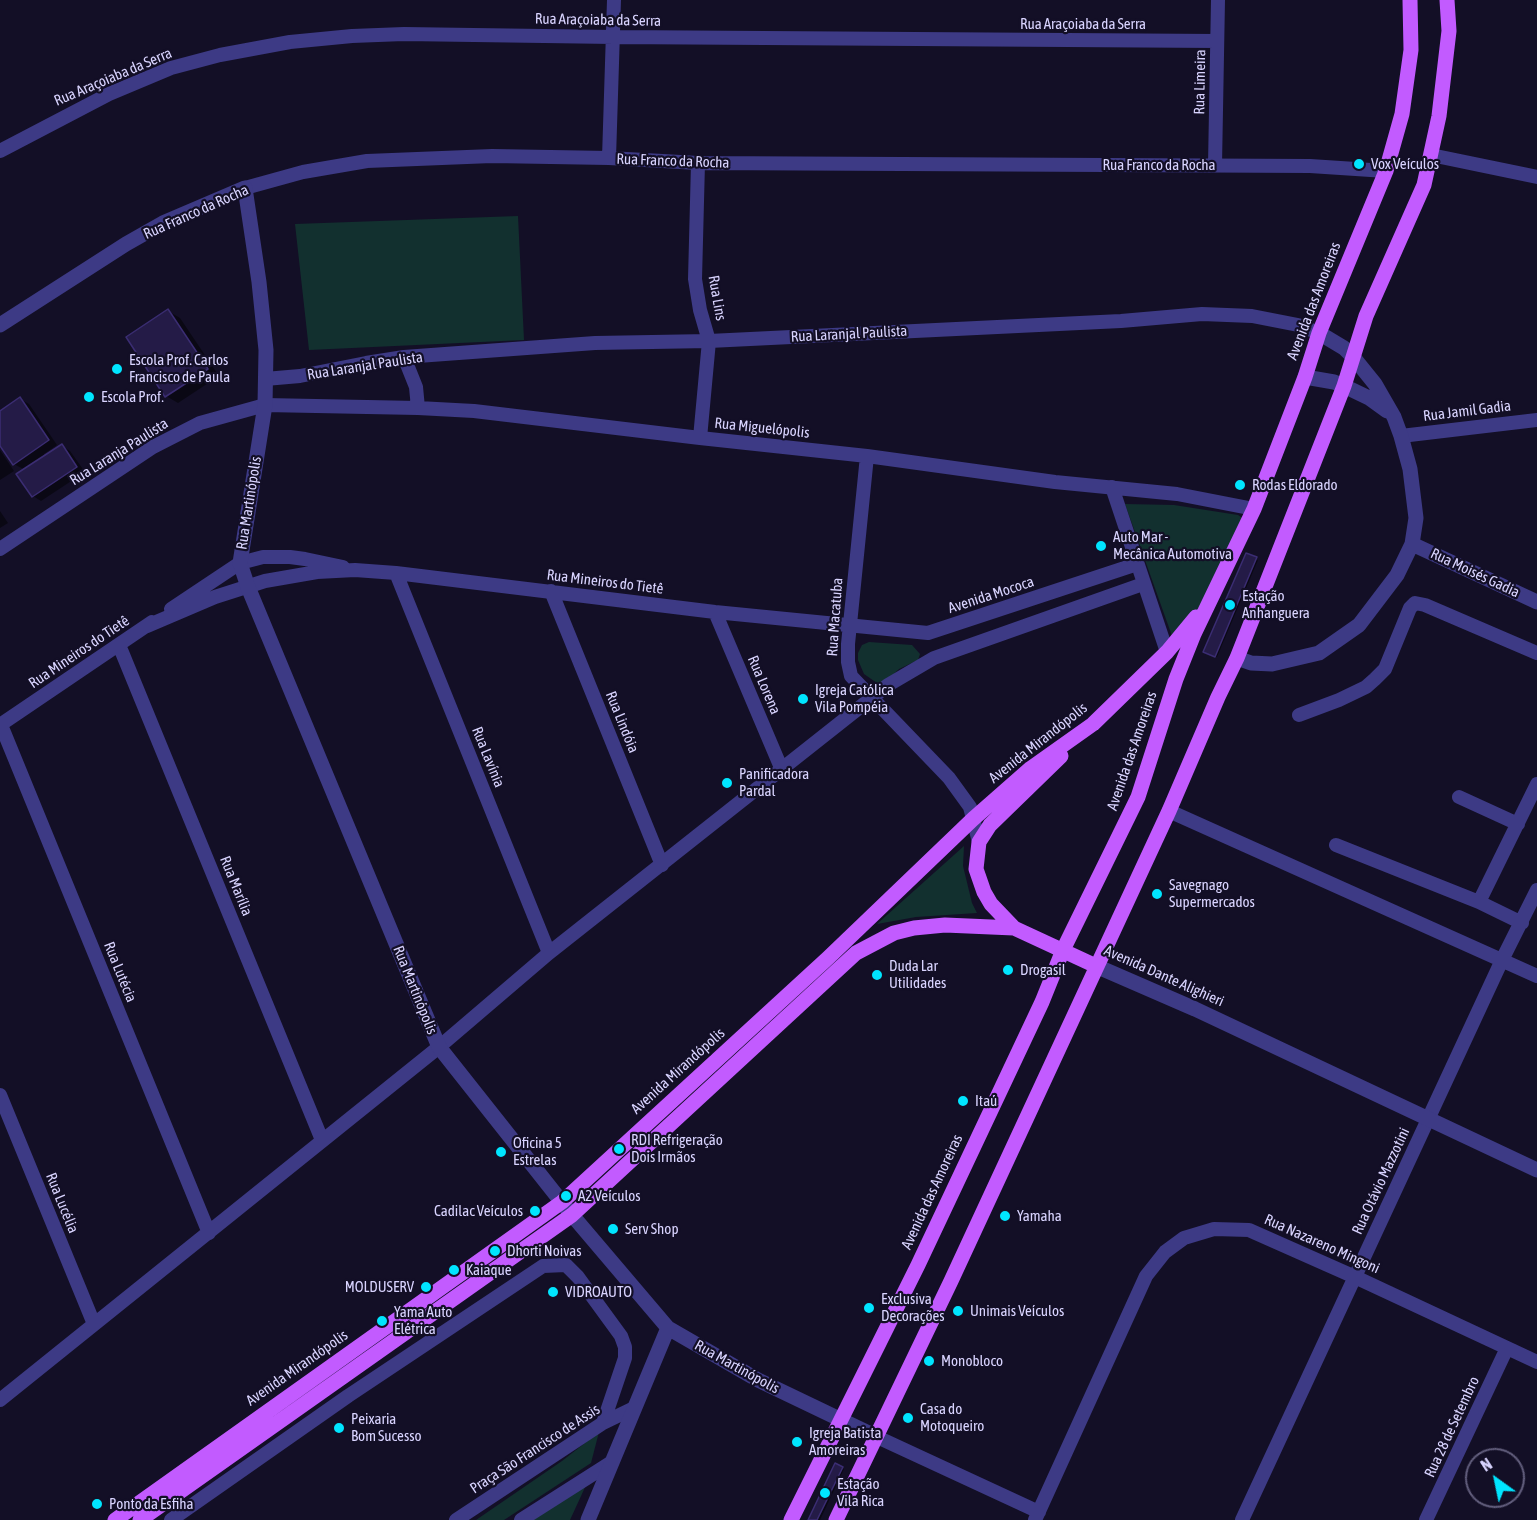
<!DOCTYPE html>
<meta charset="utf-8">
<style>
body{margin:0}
#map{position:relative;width:1537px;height:1520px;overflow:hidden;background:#130f26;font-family:"Asap Condensed",sans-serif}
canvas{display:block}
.north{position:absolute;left:1465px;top:1448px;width:60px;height:60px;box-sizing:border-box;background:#130f26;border:2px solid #625e7d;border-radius:50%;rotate:327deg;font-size:16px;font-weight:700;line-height:24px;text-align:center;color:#d9d4ff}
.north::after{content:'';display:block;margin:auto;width:21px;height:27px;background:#00e5ff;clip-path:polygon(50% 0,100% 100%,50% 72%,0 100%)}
</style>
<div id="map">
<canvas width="1537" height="1520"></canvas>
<div class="north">N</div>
</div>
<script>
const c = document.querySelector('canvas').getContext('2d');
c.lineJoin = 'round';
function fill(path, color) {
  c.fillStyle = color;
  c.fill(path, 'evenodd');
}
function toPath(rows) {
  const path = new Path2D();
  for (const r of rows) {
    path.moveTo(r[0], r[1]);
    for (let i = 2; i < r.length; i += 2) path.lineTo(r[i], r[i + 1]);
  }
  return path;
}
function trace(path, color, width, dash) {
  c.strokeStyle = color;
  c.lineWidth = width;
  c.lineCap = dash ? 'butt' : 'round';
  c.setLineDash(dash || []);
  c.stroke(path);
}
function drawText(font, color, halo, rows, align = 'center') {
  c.font = font + ' "Asap Condensed",sans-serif';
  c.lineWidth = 4.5;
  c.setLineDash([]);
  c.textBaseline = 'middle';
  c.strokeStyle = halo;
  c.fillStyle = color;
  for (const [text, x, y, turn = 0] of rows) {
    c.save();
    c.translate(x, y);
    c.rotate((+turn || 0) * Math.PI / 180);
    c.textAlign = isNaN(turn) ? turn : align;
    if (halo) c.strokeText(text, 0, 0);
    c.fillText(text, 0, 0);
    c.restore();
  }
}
fill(toPath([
 [518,216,524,340,309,350,295,224],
 [1125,504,1174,505,1238,515,1244,519,1208,599,1172,636],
 [869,642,912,645,920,654,918,660,899,669,883,684,877,683,864,674,858,660,858,653,862,645],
 [964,846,963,866,972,903,977,913,916,917,877,924],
 [599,1432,591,1463,504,1520,476,1520,562,1461],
 [587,1483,570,1520,531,1520]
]), '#12302f');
fill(toPath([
 [168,311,180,318,219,376,178,403,166,396,128,338],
 [20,399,29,404,57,445,44,454,45,457,62,446,70,451,85,472,41,501,33,496,25,470,14,464,0,444,0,413],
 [0,450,14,471,0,480],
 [0,511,8,523,0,528],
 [1246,555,1258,560,1217,657,1207,653],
 [836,1465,844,1469,820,1520,809,1520]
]), '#0007');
const building = toPath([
 [168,309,208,369,165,397,126,337,168,309],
 [20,397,49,440,13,465,0,446,0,411,20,397],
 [62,444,77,467,32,497,16,474,62,444],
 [1246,553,1257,557,1215,657,1203,652,1246,553],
 [835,1463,843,1467,817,1520,808,1520,835,1463]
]);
fill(building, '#241b47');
trace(building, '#3b2d73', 1.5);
trace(toPath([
 [0,151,109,94,171,68,220,55,290,42,352,36,404,34,614,37,1217,41],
 [1431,155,1537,177],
 [609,158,614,0],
 [698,163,695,279,700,310,709,341,700,438],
 [1215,165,1218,0],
 [245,188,303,172,367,161,492,156,609,158,698,163,1310,166,1386,171],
 [404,357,416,387,418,408],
 [265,379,300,376,366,363,404,357,595,343,709,341,1121,321,1202,314,1252,316,1298,325,1319,333],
 [1401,436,1537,420],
 [867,456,848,644,848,662,851,676,949,778,970,807,979,842],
 [1112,487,1167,652],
 [0,549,153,447,200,423,265,405,418,408,474,411,700,438,867,456,1055,482,1177,494,1254,509],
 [396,573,549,953],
 [551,591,662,865],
 [171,609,240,563,263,557,290,557,305,559,343,567],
 [715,612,782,770],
 [147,626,215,597,265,581,317,572,355,570,396,573,715,612,928,633,1137,564],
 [119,645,322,1140],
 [1299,715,1339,700,1366,687,1375,679,1385,669,1410,608,1415,603,1425,605,1537,653],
 [0,725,152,622],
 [1,725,209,1233],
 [1459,797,1518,824],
 [1169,811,1537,976],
 [1336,845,1479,902,1522,923],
 [1479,902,1537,784],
 [0,1095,94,1324],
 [0,1400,439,1047,549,953,888,685,934,658,1143,584],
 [877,1437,1039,1512],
 [171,1520,348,1396,543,1266,566,1265,578,1277,621,1336,625,1347,625,1358,603,1423],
 [456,1520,603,1423,634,1408],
 [521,1520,612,1462],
 [1035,1520,1146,1276,1165,1252,1184,1238,1214,1229,1249,1230,1355,1277,1537,1362],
 [1242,1520,1502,960,1537,890],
 [1426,1520,1507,1348]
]), '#3d3a85', 14);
trace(toPath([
 [0,325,126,244,163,223,245,188,259,282,266,350,265,405,240,563,248,587,439,1047,572,1215,668,1328,758,1380,877,1437],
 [1305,377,1334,382,1344,386,1369,398,1387,411],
 [1412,544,1537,602],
 [1237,658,1251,663,1272,664,1319,653,1359,625,1397,575,1412,544,1416,518,1410,469,1401,436,1394,417,1375,384,1354,358,1344,348,1319,333],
 [1096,966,1195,1009,1537,1170],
 [588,1520,668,1328]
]), '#3d3a85', 15);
trace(toPath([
 [1061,756,990,825,979,842,976,869,984,892,991,904,1014,928,1096,966],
 [115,1520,562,1202,828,958,973,819,1031,768,1093,724,1167,652,1196,617],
 [140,1520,572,1215,856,953,894,933,914,928,945,925,1014,928],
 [791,1520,918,1265,1042,1002,1063,950,1138,797,1176,679,1194,634,1254,509,1305,377,1319,333,1386,171,1402,114,1411,50,1410,0],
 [836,1520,951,1281,1169,811,1218,697,1237,658,1344,386,1366,316,1424,185,1439,116,1449,31,1447,0]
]), '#c25bff', 15);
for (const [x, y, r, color] of [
 [1359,164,6,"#00e5ff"],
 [117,369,6,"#00e5ff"],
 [89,397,6,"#00e5ff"],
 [1240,485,6,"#00e5ff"],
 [1101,546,6,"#00e5ff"],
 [1230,605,6,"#00e5ff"],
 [803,699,6,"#00e5ff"],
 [727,783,6,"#00e5ff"],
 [1157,894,6,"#00e5ff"],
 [1008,970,6,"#00e5ff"],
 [877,975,6,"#00e5ff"],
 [963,1101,6,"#00e5ff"],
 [619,1149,6,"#00e5ff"],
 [501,1152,6,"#00e5ff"],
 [566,1196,6,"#00e5ff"],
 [535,1211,6,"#00e5ff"],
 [1005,1216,6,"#00e5ff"],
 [613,1229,6,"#00e5ff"],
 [495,1251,6,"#00e5ff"],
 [454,1270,6,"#00e5ff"],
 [426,1287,6,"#00e5ff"],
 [553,1292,6,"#00e5ff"],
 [869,1308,6,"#00e5ff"],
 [958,1311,6,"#00e5ff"],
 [382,1321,6,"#00e5ff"],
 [929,1361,6,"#00e5ff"],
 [908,1418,6,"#00e5ff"],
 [339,1428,6,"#00e5ff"],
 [797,1442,6,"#00e5ff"],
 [825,1493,6,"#00e5ff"],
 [97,1504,6,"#00e5ff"]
]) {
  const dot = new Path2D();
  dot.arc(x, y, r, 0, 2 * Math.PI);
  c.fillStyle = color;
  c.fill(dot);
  trace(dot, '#130f26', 2);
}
drawText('15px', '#d9d4ff', '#130f26', [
 ["Rua Araçoiaba da Serra",598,20,1],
 ["Rua Araçoiaba da Serra",1083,24],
 ["Rua Araçoiaba da Serra",113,77,-23],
 ["Rua Limeira",1200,82,-89],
 ["Rua Franco da Rocha",673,161,2],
 ["Rua Franco da Rocha",1159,165],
 ["Rua Franco da Rocha",196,212,-24],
 ["Rua Lins",717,298,80],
 ["Avenida das Amoreiras",1314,301,-69],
 ["Rua Laranjal Paulista",849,334,-3],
 ["Rua Laranjal Paulista",365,366,-9],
 ["Rua Jamil Gadia",1467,411,-7],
 ["Rua Miguelópolis",762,428,6],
 ["Rua Laranja Paulista",119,452,-32],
 ["Rua Martinópolis",249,503,-81],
 ["Rua Moisés Gadia",1475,573,25],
 ["Rua Mineiros do Tietê",605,582,7],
 ["Avenida Mococa",991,595,-18],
 ["Rua Macatuba",835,617,-86],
 ["Rua Mineiros do Tietê",79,652,-34],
 ["Rua Lorena",764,685,67],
 ["Rua Lindóia",622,722,68],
 ["Avenida Mirandópolis",1038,743,-38],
 ["Avenida das Amoreiras",1132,751,-71],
 ["Rua Lavínia",488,757,68],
 ["Rua Marília",236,886,68],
 ["Rua Lutécia",120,972,68],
 ["Avenida Dante Alighieri",1164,976,24],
 ["Rua Martinópolis",415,990,68],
 ["Avenida Mirandópolis",678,1071,-42],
 ["Rua Otávio Mazzotini",1381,1181,-65],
 ["Avenida das Amoreiras",932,1192,-65],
 ["Rua Lucélia",62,1203,68],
 ["Rua Nazareno Mingoni",1322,1244,24],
 ["Rua Martinópolis",737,1367,29],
 ["Avenida Mirandópolis",297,1368,-35],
 ["Rua 28 de Setembro",1452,1427,-65],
 ["Praça São Francisco de Assis",535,1449,-33]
]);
drawText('15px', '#d9d4ff', '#130f26', [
 ["Vox Veículos",1371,164],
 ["Escola Prof. Carlos",129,360],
 ["Francisco de Paula",129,377],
 ["Escola Prof.",101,397],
 ["Rodas Eldorado",1252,485],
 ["Auto Mar -",1113,537],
 ["Mecânica Automotiva",1113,554],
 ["Estação",1242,596],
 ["Anhanguera",1242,613],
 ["Igreja Católica",815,690],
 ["Vila Pompéia",815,707],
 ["Panificadora",739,774],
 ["Pardal",739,791],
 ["Savegnago",1169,885],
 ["Supermercados",1169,902],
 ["Duda Lar",889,966],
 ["Utilidades",889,983],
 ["Drogasil",1020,970],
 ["Itaú",975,1101],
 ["RDI Refrigeração",631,1140],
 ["Dois Irmãos",631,1157],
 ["Oficina 5",513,1143],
 ["Estrelas",513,1160],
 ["A2 Veículos",578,1196],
 ["Cadilac Veículos",523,1211,"right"],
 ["Yamaha",1017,1216],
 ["Serv Shop",625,1229],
 ["Dhorti Noivas",507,1251],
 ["Kaiaque",466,1270],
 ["MOLDUSERV",414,1287,"right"],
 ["VIDROAUTO",565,1292],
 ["Exclusiva",881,1299],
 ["Decorações",881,1316],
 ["Unimais Veículos",970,1311],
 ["Yama Auto",394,1312],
 ["Elétrica",394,1329],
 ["Monobloco",941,1361],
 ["Casa do",920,1409],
 ["Motoqueiro",920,1426],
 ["Peixaria",351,1419],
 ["Bom Sucesso",351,1436],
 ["Igreja Batista",809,1433],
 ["Amoreiras",809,1450],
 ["Estação",837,1484],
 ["Vila Rica",837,1501],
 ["Ponto da Esfiha",109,1504]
], 'left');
</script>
